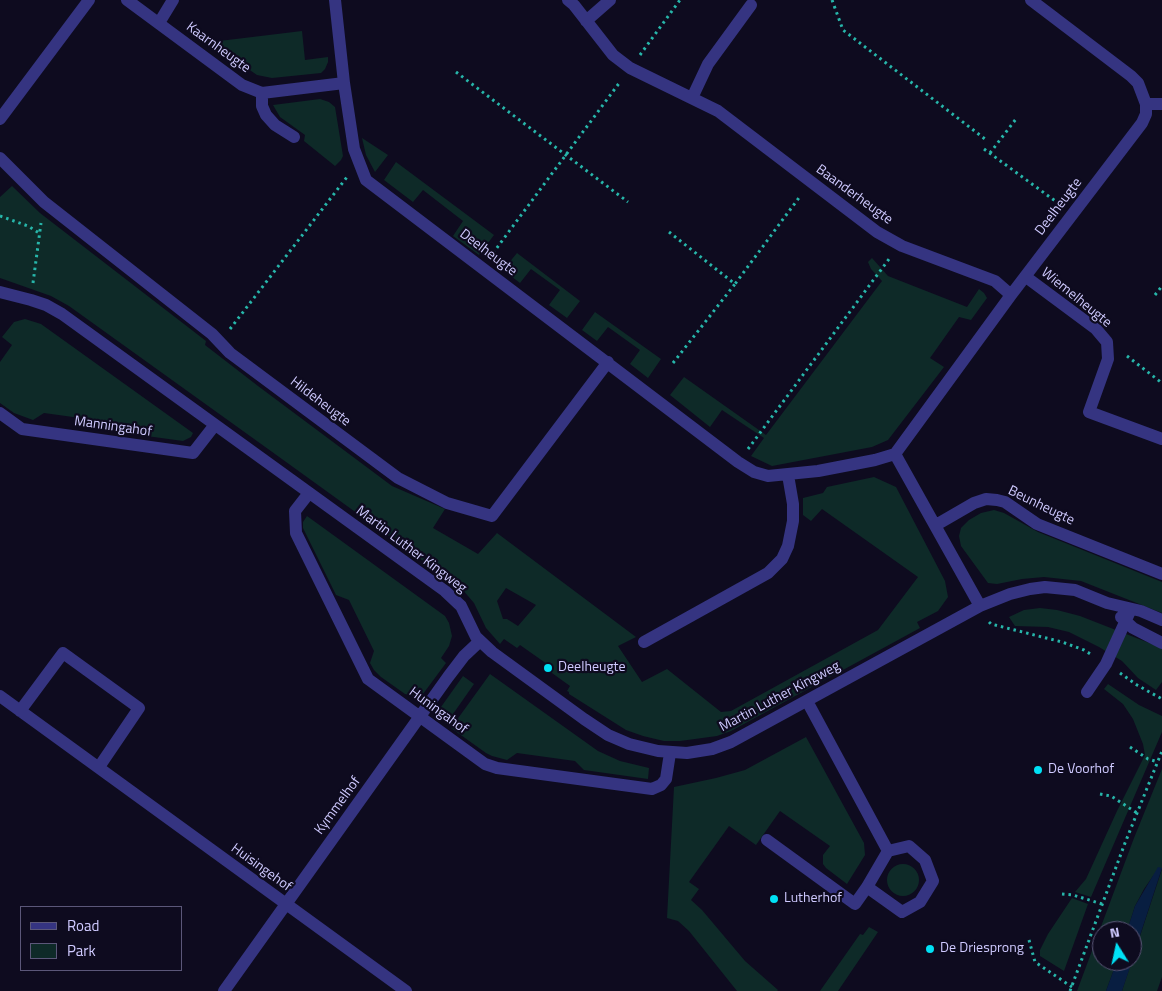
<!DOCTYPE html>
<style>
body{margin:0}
#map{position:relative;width:1162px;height:991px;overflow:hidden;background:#0e0b1f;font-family:"Titillium Web",sans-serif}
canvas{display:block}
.legend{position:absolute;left:20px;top:906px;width:162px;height:65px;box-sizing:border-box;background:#0e0b1f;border:1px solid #5b5779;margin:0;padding:6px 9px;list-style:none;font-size:15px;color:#cfcaff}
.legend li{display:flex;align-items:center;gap:10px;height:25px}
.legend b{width:25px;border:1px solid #5b5779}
.north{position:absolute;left:1092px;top:921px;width:50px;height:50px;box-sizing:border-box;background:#0e0b1f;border:1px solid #5b5779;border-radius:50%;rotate:350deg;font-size:14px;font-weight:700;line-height:20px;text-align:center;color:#cfcaff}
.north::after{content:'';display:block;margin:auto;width:18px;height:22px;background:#00e1f5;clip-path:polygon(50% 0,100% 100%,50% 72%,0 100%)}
</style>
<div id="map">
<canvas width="1162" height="991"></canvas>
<ul class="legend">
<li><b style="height:6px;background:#353481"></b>Road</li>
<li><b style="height:14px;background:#0e2a28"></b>Park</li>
</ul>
<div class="north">N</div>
</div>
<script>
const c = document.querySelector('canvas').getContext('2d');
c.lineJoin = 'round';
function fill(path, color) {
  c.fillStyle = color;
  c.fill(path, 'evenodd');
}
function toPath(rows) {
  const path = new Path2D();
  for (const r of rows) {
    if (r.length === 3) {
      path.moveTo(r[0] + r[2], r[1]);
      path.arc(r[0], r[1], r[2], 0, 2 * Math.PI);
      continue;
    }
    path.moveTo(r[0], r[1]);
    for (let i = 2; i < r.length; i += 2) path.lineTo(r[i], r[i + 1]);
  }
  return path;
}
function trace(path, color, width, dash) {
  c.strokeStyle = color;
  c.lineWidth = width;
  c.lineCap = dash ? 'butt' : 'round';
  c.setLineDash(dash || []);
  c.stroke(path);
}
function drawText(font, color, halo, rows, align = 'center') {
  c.font = font + ' "Titillium Web",sans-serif';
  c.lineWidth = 4.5;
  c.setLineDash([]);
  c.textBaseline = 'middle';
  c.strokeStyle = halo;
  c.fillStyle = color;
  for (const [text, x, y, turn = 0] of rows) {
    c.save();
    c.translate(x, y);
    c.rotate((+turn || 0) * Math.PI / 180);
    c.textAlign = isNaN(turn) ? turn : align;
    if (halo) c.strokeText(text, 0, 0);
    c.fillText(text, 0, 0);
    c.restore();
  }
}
fill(toPath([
 [189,27,211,42,302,31,305,60,328,57,328,62,325,69,321,73,272,78,257,75,241,64,238,69,186,29],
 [320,99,329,102,335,107,343,156,341,160,335,166,304,141,305,135,280,117,273,105],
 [362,138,388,155,375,172,366,155],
 [396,162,494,235,479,255,453,236,463,221,423,190,413,202,384,180],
 [12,186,40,213,206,341,205,345,258,386,392,486,445,509,433,528,478,554,497,533,636,637,618,646,642,682,667,669,721,712,731,711,878,630,918,577,822,509,811,521,803,515,803,498,823,493,827,487,874,477,896,487,945,581,948,597,938,611,917,622,920,628,731,731,717,736,680,741,664,741,643,736,626,730,569,694,569,692,567,691,570,686,545,668,547,664,520,645,517,648,504,639,500,644,486,628,474,603,462,589,275,454,69,306,51,296,0,278,0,197],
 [506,588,536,605,518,626,507,619,503,619,497,601],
 [517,253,580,301,567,318,549,305,560,290,531,269,520,283,503,270],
 [872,258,888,276,967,307,979,289,984,293,987,298,971,320,959,317,930,358,944,367,888,440,872,447,772,466,751,456,764,438,722,410,710,427,670,395,684,377,766,435,882,281,871,269,868,262],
 [595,312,661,359,648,378,630,364,640,350,608,327,597,341,582,330],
 [25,319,41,324,193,433,191,437,183,441,110,431,102,421,44,413,33,420,14,413,0,403,0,362,12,345,2,337,14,322],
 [994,510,1004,513,1038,532,1162,582,1162,613,1081,581,1044,577,1022,579,997,584,988,583,961,546,959,536,961,528,969,520,981,513],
 [307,516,445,616,449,623,452,636,449,646,441,658,446,663,423,694,414,696,405,694,381,677,374,670,370,663,374,651,349,600,336,595,303,528,303,522],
 [1040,608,1057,610,1080,616,1162,648,1162,682,1156,690,1138,678,1122,661,1099,647,1069,632,1048,627,1015,626,1009,617,1024,610],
 [490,674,598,751,620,761,649,768,648,779,584,770,575,761,517,753,507,760,492,756,486,753,451,728],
 [463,676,474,684,446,724,441,717,443,708,441,707],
 [1108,684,1139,705,1162,716,1162,732,1091,897,1075,892,1086,879,1117,811,1145,755,1143,744,1133,719,1123,704,1104,689],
 [806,737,864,843,865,855,847,884,826,868,823,864,823,855,830,846,780,811,756,845,729,826,689,882,699,889,691,900,702,910,745,961,778,990,777,991,737,991,689,931,678,921,667,918,674,787,716,778,745,770],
 [1162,769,1162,977,1157,991,1122,991,1162,869,1153,876,1144,889,1135,906,1127,931,1102,931,1102,961,1117,961,1106,991,1077,991,1134,838],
 [903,880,16],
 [1072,898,1088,904,1064,971,1040,956,1040,950,1048,934],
 [869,927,878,932,838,991,820,991,860,934,863,935]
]), '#0e2a28');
fill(toPath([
 [1158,867,1162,868,1132,960,1132,931,1127,931,1135,906],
 [1117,961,1132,961,1122,991,1106,991]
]), '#081e41');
trace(toPath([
 [832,0,843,30,985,139],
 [640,55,680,0],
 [456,72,628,202],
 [984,149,1058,203],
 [990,153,1016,119],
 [0,216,28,226,39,233],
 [669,232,735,284,801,195],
 [493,253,620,82],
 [33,283,41,223],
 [1155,295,1162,286],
 [230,329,347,177],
 [1127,356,1162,383],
 [673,363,735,284],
 [748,449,889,259],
 [989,622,991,624,1062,642,1084,650,1092,655],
 [1120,673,1137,685,1162,699],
 [1130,747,1148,759,1158,762],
 [1100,794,1111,796,1137,813],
 [1062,894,1073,895,1102,904],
 [1029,940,1035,962,1072,987],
 [1070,991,1125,843,1162,751]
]), '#27b6aa', 3, [2.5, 4]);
trace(toPath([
 [127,0,242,85,262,93,344,83],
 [335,0,344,83,354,149,366,180,738,462,754,472,768,476,818,471,875,460,895,454,1011,295,1142,123,1146,114,1146,104,1138,83,1131,76,1031,0],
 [568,0,574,5,613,55,630,68,718,111,877,232,902,246,995,281,1011,295],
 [586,21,610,0],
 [159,23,173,0],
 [262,93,262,106,266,115,275,125,294,137],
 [692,98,708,64,751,5],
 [1146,104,1162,104],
 [0,119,89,0],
 [0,158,44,202,212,334,230,353,398,478,447,503,492,516,608,362],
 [1026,277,1096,329,1107,342,1108,359,1089,412,1162,439],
 [0,292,31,300,46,305,62,314,445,591,461,606,476,637,492,652,584,719,608,735,629,744,658,751,687,753,712,749,731,742,980,606,1010,594,1030,589,1045,587,1075,590,1107,603,1141,611,1162,620],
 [0,413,22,429,193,453,214,426],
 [895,454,980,606],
 [309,493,295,511,296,533,368,679,485,764,497,768,652,789,661,785,666,779,670,753],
 [936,525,974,503,986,499,997,500,1005,502,1037,524,1162,574],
 [1121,617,1133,628,1162,643],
 [644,642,768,573,782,559,788,546,793,521,793,504,788,475],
 [1087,692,1106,664,1131,609],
 [0,696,406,991],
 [807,701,888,851],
 [20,711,63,653,139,708,99,767],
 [767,840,855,904,867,887,888,851,909,846,925,860,933,881,920,902,902,912,867,887],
 [224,991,448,677,464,656,480,641]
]), '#353481', 12);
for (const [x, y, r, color] of [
 [548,668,5,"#00e1f5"],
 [1038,770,5,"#00e1f5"],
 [774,899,5,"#00e1f5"],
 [930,949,5,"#00e1f5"]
]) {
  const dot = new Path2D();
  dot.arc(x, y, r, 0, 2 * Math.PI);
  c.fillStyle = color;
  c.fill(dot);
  trace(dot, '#0e0b1f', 2);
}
drawText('14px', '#cfcaff', '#0e0b1f', [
 ["Kaarnheugte",218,48,36],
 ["Baanderheugte",854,195,36],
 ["Deelheugte",1059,207,-53],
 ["Deelheugte",488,253,37],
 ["Wiemelheugte",1076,298,39],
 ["Hildeheugte",320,402,37],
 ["Manningahof",113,427,8],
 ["Beunheugte",1041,506,26],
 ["Martin Luther Kingweg",411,550,37],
 ["Martin Luther Kingweg",780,697,-28],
 ["Huningahof",438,711,36],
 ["Kymmelhof",338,806,-54],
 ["Huisingehof",261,868,36]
]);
drawText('14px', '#cfcaff', '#0e0b1f', [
 ["Deelheugte",558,668],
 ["De Voorhof",1048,770],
 ["Lutherhof",784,899],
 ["De Driesprong",940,949]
], 'left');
</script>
